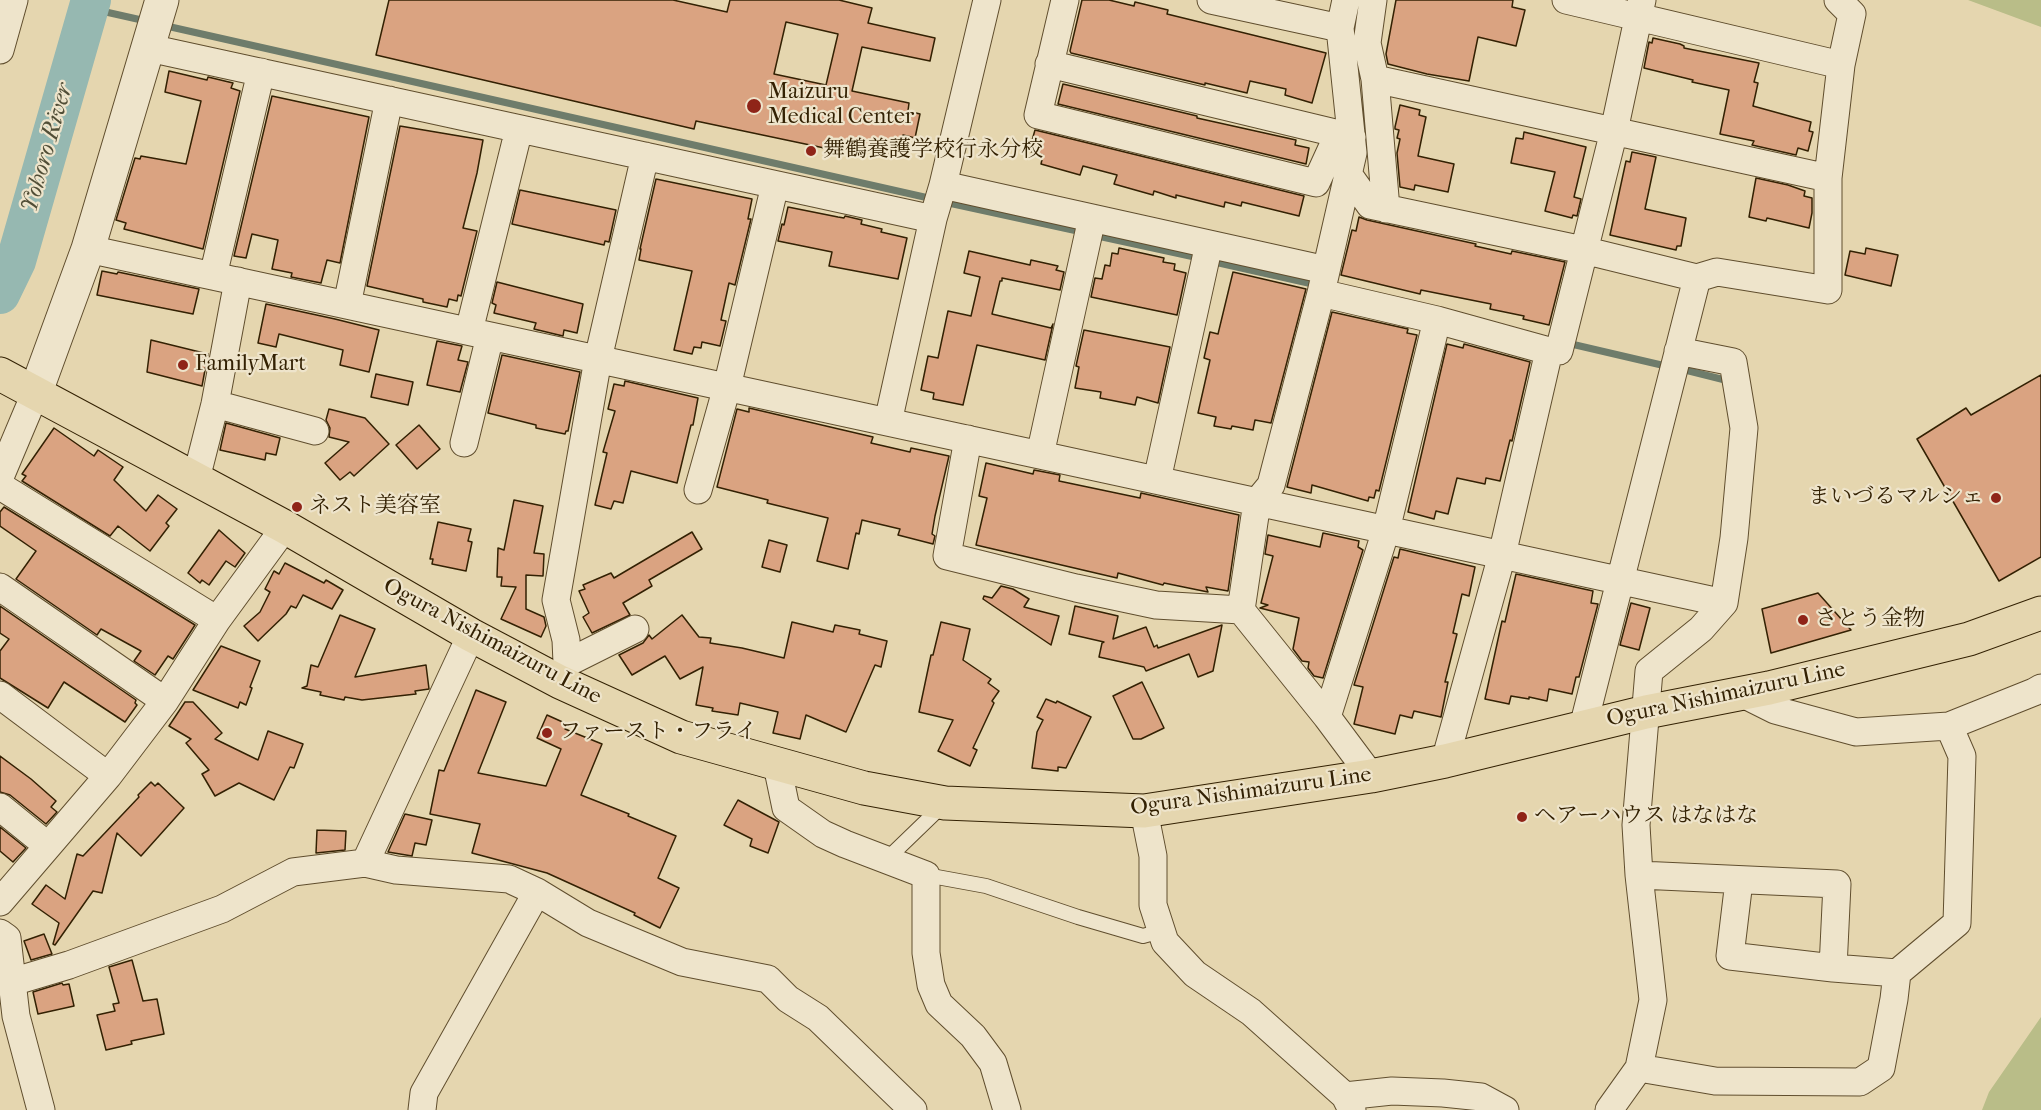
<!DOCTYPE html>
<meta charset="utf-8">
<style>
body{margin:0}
canvas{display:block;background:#e5d6af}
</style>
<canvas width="2041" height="1110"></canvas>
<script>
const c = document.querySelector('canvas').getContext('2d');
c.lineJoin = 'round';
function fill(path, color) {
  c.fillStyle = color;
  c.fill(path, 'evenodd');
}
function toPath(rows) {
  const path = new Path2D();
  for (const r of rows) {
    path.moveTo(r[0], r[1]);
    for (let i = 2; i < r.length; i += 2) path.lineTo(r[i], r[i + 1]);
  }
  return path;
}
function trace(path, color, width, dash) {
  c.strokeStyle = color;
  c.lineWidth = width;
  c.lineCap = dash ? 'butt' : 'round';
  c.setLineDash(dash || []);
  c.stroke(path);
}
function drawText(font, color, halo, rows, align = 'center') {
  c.font = font + ' "IM FELL French Canon","Noto Serif JP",serif';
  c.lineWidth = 4.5;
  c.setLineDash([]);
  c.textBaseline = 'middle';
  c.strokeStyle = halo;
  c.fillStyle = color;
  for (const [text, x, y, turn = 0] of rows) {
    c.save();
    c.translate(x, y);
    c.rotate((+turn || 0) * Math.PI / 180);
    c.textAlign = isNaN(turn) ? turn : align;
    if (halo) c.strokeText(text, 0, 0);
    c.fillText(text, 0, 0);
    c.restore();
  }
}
fill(toPath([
 [1968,0,2041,0,2041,27],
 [2041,1017,2041,1110,1982,1110,1989,1092]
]), '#b9bd88');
trace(toPath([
 [88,8,146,21],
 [162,25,933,199],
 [944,202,1082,232],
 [1093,235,1199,258],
 [1210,261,1317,285],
 [1567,343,1670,367],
 [1681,369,1729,381]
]), '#6e7c6b', 7);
trace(toPath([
 [0,294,16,261,91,0]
]), '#96b8b1', 40);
const building = toPath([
 [389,0,673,0,727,12,730,0,839,0,872,8,868,23,935,38,930,61,862,47,852,91,909,103,908,111,920,114,915,138,903,135,898,156,831,142,829,149,696,121,694,129,376,55,389,0],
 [786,22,838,34,826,85,774,74,786,22],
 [1082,0,1109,0,1134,6,1135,2,1168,10,1167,14,1326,53,1312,103,1285,95,1286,89,1250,81,1247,93,1205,83,1205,85,1071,53,1070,51,1082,0],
 [1396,0,1513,0,1512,7,1525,10,1516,46,1478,37,1469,81,1427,74,1388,64,1386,54,1396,0],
 [1653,38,1680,44,1684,46,1684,48,1759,63,1754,82,1758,83,1753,106,1811,122,1809,131,1813,132,1808,151,1798,148,1796,155,1752,145,1754,141,1720,134,1729,90,1692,82,1693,80,1644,68,1649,42,1652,43,1653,38],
 [169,71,207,80,208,77,233,83,231,88,240,91,203,249,124,229,126,223,116,220,135,158,140,159,141,156,186,164,201,101,165,92,169,71],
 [1063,84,1197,116,1197,118,1296,140,1295,145,1309,148,1306,164,1058,104,1063,84],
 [272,96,369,117,340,263,327,260,321,283,291,277,292,273,272,269,278,240,252,234,246,258,234,256,272,96],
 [1400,105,1420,110,1419,115,1426,117,1418,156,1454,164,1448,192,1415,185,1414,190,1400,187,1397,153,1400,139,1397,138,1399,130,1395,129,1395,127,1400,105],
 [400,126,483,140,477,173,463,228,477,231,461,296,458,295,457,301,449,299,447,307,423,302,423,299,367,286,400,126],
 [1035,130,1304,196,1299,216,1242,202,1241,206,1225,202,1224,207,1176,195,1176,198,1154,191,1153,195,1114,184,1117,175,1083,166,1080,175,1041,164,1043,155,1029,151,1035,130],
 [1524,132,1586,147,1574,197,1581,199,1577,216,1573,215,1572,218,1545,211,1555,172,1511,163,1516,138,1523,139,1524,132],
 [1632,152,1656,157,1645,209,1686,218,1681,246,1677,246,1676,250,1610,235,1626,161,1630,162,1632,152],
 [1756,178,1788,185,1805,191,1804,196,1812,198,1812,213,1809,228,1767,218,1766,221,1749,217,1756,178],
 [656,179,752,199,748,219,751,219,735,285,729,283,721,320,726,321,720,346,702,342,701,348,694,347,692,354,674,350,692,271,639,260,641,249,640,249,656,179],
 [520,190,616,210,609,242,605,241,604,245,512,224,520,190],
 [788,207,838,217,844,218,845,216,862,220,861,224,882,229,881,232,907,238,898,279,829,266,832,252,778,241,782,224,784,225,788,207],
 [1359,217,1367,220,1476,244,1475,246,1511,254,1512,251,1565,262,1549,325,1523,319,1524,316,1490,309,1491,304,1421,290,1420,294,1341,275,1352,230,1356,231,1359,217],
 [1119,248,1164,258,1163,262,1175,264,1174,270,1186,273,1177,315,1091,297,1095,278,1102,279,1105,265,1110,266,1112,253,1118,254,1119,248],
 [1866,248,1898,255,1891,286,1845,275,1850,251,1865,254,1866,248],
 [969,251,1030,265,1031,260,1058,266,1056,270,1064,272,1060,290,1002,278,1002,281,1000,281,992,314,1051,328,1053,324,1045,360,977,345,963,405,933,399,934,393,921,390,928,356,938,358,948,311,971,316,980,277,964,273,969,251],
 [102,271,117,274,118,272,199,289,193,314,97,295,102,271],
 [1233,272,1306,289,1271,423,1255,420,1253,430,1232,426,1231,429,1214,426,1216,417,1198,413,1210,360,1204,358,1210,332,1218,334,1233,272],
 [497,282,583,304,577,333,564,330,563,336,534,329,536,323,494,313,496,305,492,303,497,282],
 [266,304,335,319,379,330,369,372,340,365,343,350,279,334,276,347,258,343,266,304],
 [1332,312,1408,329,1407,333,1417,335,1379,491,1376,490,1374,498,1369,497,1368,501,1312,485,1311,493,1287,487,1332,312],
 [1084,330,1170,347,1158,403,1137,397,1135,405,1100,398,1101,392,1075,388,1079,367,1076,366,1084,330],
 [151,340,208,354,202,386,147,372,151,340],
 [437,341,462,346,458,360,468,362,460,392,427,385,437,341],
 [1447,344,1463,348,1464,344,1530,362,1512,441,1510,440,1500,481,1486,478,1485,484,1457,478,1448,514,1436,511,1434,519,1408,512,1447,344],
 [502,355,580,372,568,431,566,431,565,434,536,428,536,425,488,413,502,355],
 [376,374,413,382,408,405,371,397,376,374],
 [2041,375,2041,557,1999,581,1917,439,1966,408,1971,415,2041,375],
 [625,381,698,398,693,425,691,425,677,483,631,471,623,503,614,501,611,509,595,505,607,453,603,452,615,411,608,409,614,384,624,386,625,381],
 [749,408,873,437,871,443,910,452,911,448,949,456,935,516,932,534,935,536,933,544,898,535,900,529,862,520,859,534,856,533,848,569,817,561,828,518,767,503,768,500,717,487,737,409,749,412,749,408],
 [329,409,365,418,389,444,354,476,350,472,340,480,325,463,349,442,329,437,330,428,326,420,329,409],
 [226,423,280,438,276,455,266,453,265,460,220,450,226,423],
 [419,425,440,449,417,469,396,445,419,425],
 [54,428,94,456,98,450,123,467,114,480,146,511,158,495,177,509,166,523,169,526,150,551,118,526,110,536,22,481,26,476,22,474,54,428],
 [986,463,1033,474,1034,470,1060,475,1059,481,1140,498,1141,493,1239,515,1228,591,1206,587,1208,592,1164,583,1163,585,1118,573,1117,578,976,545,987,498,979,496,986,463],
 [514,500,543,506,534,553,544,554,543,576,526,575,526,609,544,617,546,626,541,637,501,619,516,587,501,586,502,577,497,577,498,548,504,550,514,500],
 [4,507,195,625,173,659,168,656,155,675,134,661,141,651,101,629,97,635,16,579,36,551,0,526,0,512,4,507],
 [438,522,471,529,468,541,472,542,466,571,432,564,433,559,430,559,438,522],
 [219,530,245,553,235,567,226,561,209,585,202,580,200,583,188,573,219,530],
 [692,532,702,549,649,580,652,586,623,603,630,615,592,633,583,617,589,613,579,591,585,589,583,585,611,573,614,578,692,532],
 [1323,533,1359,541,1358,547,1363,550,1323,678,1314,676,1308,668,1309,662,1302,661,1293,649,1299,618,1260,608,1268,605,1261,603,1273,556,1265,554,1268,535,1320,547,1323,533],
 [769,540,787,545,780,572,762,567,769,540],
 [1400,549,1475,567,1469,596,1462,594,1453,633,1457,634,1445,682,1448,682,1441,717,1414,711,1412,718,1400,715,1395,734,1354,724,1363,687,1354,685,1394,557,1398,558,1400,549],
 [285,563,324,583,326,580,343,590,332,609,303,595,296,608,291,606,286,614,258,641,244,626,260,612,270,592,265,589,274,571,279,574,285,563],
 [1516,574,1593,591,1591,603,1598,604,1579,677,1576,677,1572,694,1549,689,1547,701,1529,697,1529,699,1511,696,1509,704,1485,699,1502,621,1505,622,1516,574],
 [1001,586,1013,589,1029,599,1024,607,1059,616,1051,645,983,599,984,596,992,598,1001,586],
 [1818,593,1851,630,1771,653,1762,609,1818,593],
 [1631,603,1650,608,1639,650,1620,645,1631,603],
 [0,606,136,700,135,703,137,705,125,722,64,682,48,708,0,678,0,651,9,639,0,633,0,606],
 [1075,606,1118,616,1113,639,1146,627,1154,647,1157,645,1158,648,1222,625,1213,671,1198,677,1189,654,1146,671,1144,667,1099,657,1102,643,1104,642,1069,634,1075,606],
 [340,615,375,629,355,677,426,665,429,689,415,691,416,694,362,700,345,697,344,700,320,695,321,692,302,688,307,686,311,665,318,667,340,615],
 [682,615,699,637,711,638,710,643,742,648,784,658,792,622,833,632,835,625,860,630,859,634,887,641,881,667,875,665,846,732,806,715,800,739,773,733,778,712,740,703,738,715,712,711,713,708,696,705,703,667,680,679,665,656,632,675,619,655,643,643,649,635,652,639,682,615],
 [941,622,970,629,963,660,991,679,988,683,999,691,992,701,994,703,973,748,977,750,970,766,938,751,953,720,919,712,931,655,933,655,941,622],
 [221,646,260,661,250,687,252,688,246,705,240,702,238,708,193,690,221,646],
 [1142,682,1164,728,1141,739,1133,739,1113,696,1142,682],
 [476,690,506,702,478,773,546,786,561,749,537,738,547,715,567,724,565,729,602,744,581,795,629,814,628,816,676,836,658,878,679,888,660,928,634,915,635,913,547,873,472,853,480,824,430,814,439,770,444,771,476,690],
 [1046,699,1056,703,1057,701,1091,717,1066,768,1058,767,1058,771,1032,768,1037,732,1043,720,1037,717,1046,699],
 [185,702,193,702,222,733,215,739,258,760,268,731,303,744,294,768,290,767,274,800,239,783,215,796,202,774,209,770,186,743,191,739,169,726,185,702],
 [0,756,31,779,56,801,51,807,57,812,46,824,10,795,0,792,0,756],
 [151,782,155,786,158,783,184,808,141,856,117,833,102,893,93,891,55,945,53,944,59,923,32,904,46,885,65,899,77,854,83,856,139,797,138,795,151,782],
 [738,800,779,822,768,853,750,846,752,839,724,825,738,800],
 [405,814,432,820,426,845,415,843,412,856,388,852,405,814],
 [0,827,26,848,13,862,0,851,0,827],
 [317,830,346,831,345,850,316,853,317,830],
 [44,934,52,954,31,960,24,941,44,934],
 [132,960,143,1001,157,999,164,1034,131,1041,132,1044,106,1050,97,1015,115,1011,113,1004,119,1003,109,967,132,960],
 [62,983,63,985,69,984,74,1006,38,1014,33,992,62,983]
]);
fill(building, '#daa381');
trace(building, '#332103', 1.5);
const service = toPath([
 [886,860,944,804],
 [926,875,986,886,1078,917,1143,936,1161,931]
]);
const minor = toPath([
 [1065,0,1038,115,1316,183,1332,148,1353,153],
 [1211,0,1340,28],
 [1373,0,1367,43,1375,79,1386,209],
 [1566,0,1841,65],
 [149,48,933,219],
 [0,50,14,0],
 [1049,64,1352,137],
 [1375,79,1828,178],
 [1348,174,1370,205,1583,250,1697,278,1717,272,1828,290,1828,178,1841,65,1852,14,1838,0],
 [943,185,1326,270],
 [88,249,1724,603],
 [213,276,261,72],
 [1321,293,1437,320],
 [347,305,389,100],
 [469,331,519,129],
 [215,404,315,431],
 [888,422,933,219,943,185,987,0],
 [968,439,947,556,1076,588,1156,605,1241,610,1257,502,1271,485,1321,293,1353,153,1340,28,1346,0],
 [464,443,490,336],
 [1040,455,1092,218],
 [0,477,35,394],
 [196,479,215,404,238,281],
 [1157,480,1209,244],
 [0,486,217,620],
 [698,490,727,387,775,185],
 [0,587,165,701],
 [1241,610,1327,717],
 [567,663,635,629],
 [560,682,567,663,566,640,556,600,598,359,645,156],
 [1743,694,1775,710,1856,732,1949,726,2034,692,2041,688],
 [0,695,108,776],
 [1583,727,1697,278],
 [1445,761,1502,555,1549,351],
 [777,765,786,808,823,834,845,844,926,875,926,953,931,985,939,1004,973,1036,993,1063,1007,1110],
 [1371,776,1327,717,1386,530,1437,320,1549,351,1559,351,1614,131,1642,0],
 [0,807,48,846],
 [1144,811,1153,856,1153,905,1165,942,1195,974,1251,1012,1345,1096,1352,1110],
 [365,863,471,635],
 [1639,875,1837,884,1833,968],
 [1739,881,1730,956,1833,968,1897,973],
 [0,902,108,776,165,701,217,620,285,527],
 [0,933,7,938,16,1016,41,1110],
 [12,982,69,965,222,909,293,872,365,863,396,870,509,879,537,892],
 [1639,1068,1715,1081,1860,1082,1881,1068,1894,999,1897,973,1957,923,1962,756,1949,726],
 [1345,1096,1392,1091,1443,1093,1481,1097,1505,1110],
 [422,1110,424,1093,537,892,588,923,682,962,768,979,788,999,818,1018,913,1110],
 [1609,1110,1639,1068,1653,1000,1639,875,1636,825,1649,671,1701,629,1724,603,1734,538,1744,428,1733,362,1678,351]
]);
const tertiary = toPath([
 [35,394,88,249,162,0]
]);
const primary = toPath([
 [0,374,285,527,471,635,560,682,681,737,864,788,945,803,1144,811,1371,776,1445,761,1646,712,1769,688,1969,639,2041,613]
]);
trace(service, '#604e2e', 16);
trace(minor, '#604e2e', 29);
trace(tertiary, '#604e2e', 35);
trace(primary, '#332103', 35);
trace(service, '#eee4cb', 14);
trace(minor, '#eee4cb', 27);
trace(tertiary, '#eee4cb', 33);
trace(primary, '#e5d6af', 33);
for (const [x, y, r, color] of [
 [754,106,8,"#8f2418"],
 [811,151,6,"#8f2418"],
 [183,365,6,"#8f2418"],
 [1996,498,6,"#8f2418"],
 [297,507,6,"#8f2418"],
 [1803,620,6,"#8f2418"],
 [547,733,6,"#8f2418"],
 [1522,817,6,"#8f2418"]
]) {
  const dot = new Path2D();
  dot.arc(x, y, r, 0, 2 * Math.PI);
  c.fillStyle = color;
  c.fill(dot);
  trace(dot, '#eee4cb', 2);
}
drawText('22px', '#332103', '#eee4cb', [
 ["Maizuru",768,93],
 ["Medical Center",768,118],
 ["舞鶴養護学校行永分校",823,151],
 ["FamilyMart",195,365],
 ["まいづるマルシェ",1984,498,"right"],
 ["ネスト美容室",309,507],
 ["さとう金物",1815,620],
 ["ファースト・フライ",559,733],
 ["ヘアーハウス はなはな",1534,817]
], 'left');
drawText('22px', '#332103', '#eee4cb', [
 ["Ogura Nishimaizuru Line",492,642,28],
 ["Ogura Nishimaizuru Line",1726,695,-12],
 ["Ogura Nishimaizuru Line",1251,792,-8]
]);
drawText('italic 24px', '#514e37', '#eee4cb', [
 ["Yohoro River",48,148,-74]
]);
</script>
